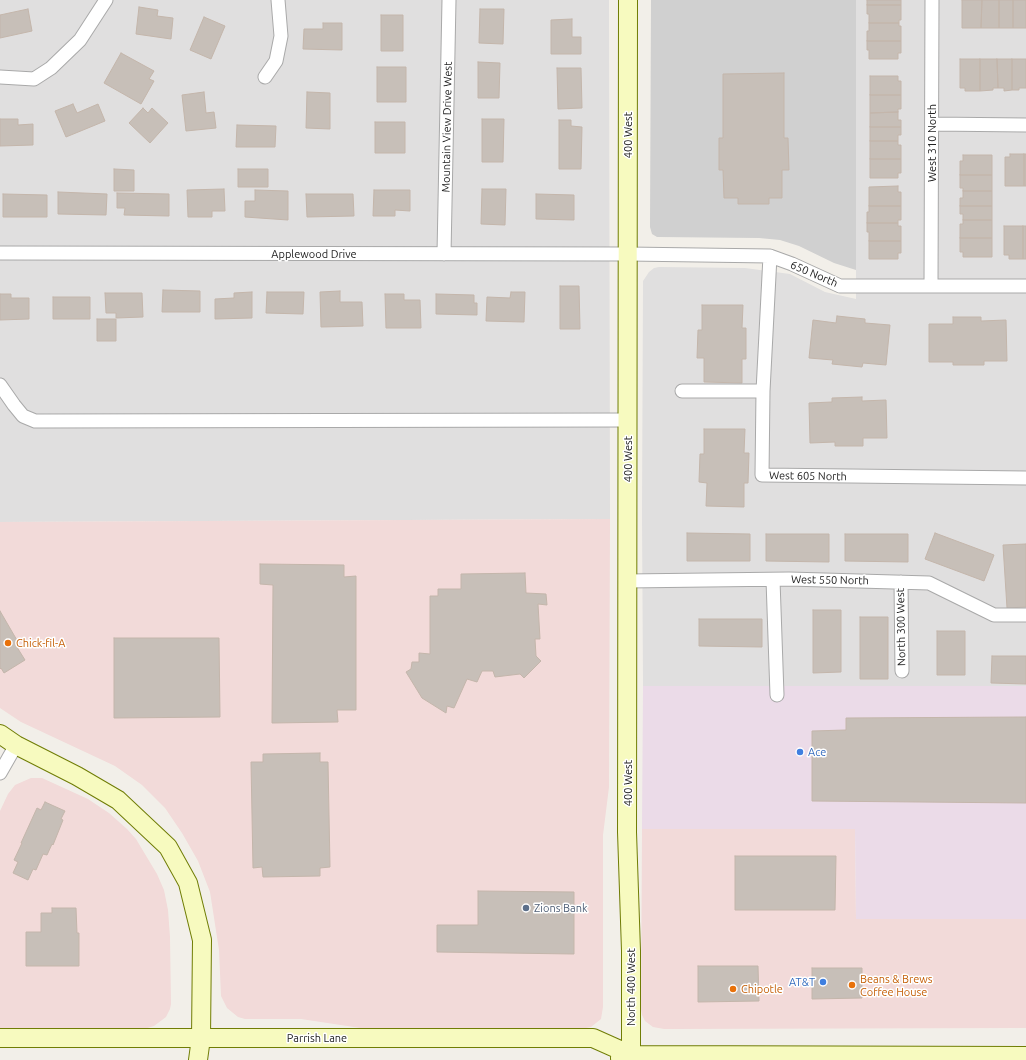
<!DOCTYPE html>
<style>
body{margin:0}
canvas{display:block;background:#f2efe9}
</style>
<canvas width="1026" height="1060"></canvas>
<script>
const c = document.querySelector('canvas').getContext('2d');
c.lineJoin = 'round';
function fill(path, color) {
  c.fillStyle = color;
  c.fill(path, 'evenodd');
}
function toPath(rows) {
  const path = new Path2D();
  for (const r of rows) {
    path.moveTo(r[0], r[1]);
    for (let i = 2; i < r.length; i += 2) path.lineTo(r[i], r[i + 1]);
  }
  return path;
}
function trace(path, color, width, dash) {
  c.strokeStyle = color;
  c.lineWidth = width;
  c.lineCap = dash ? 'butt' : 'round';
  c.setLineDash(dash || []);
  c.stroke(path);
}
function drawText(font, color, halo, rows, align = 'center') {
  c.font = font + ' Ubuntu,sans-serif';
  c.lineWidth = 3;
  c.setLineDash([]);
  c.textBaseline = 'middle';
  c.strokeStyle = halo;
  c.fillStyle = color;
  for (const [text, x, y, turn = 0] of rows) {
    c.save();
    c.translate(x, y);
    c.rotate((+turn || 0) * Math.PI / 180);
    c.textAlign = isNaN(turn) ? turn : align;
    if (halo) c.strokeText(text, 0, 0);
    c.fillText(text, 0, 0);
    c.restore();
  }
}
fill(toPath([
 [0,0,609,0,610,519,0,522],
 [856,0,1026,0,1026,686,643,686,642,515,643,281,649,272,654,268,659,267,745,268,790,274,825,292,856,299]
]), '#e0dfdf');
fill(toPath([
 [610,519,609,787,603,835,603,1007,601,1019,591,1027,581,1029,367,1029,301,1019,245,1019,238,1017,227,1008,221,996,219,950,210,892,198,861,182,833,165,808,142,785,115,766,21,722,0,708,0,522],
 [31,778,42,778,77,794,88,799,109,813,127,829,136,839,157,874,164,890,168,910,170,937,171,1004,170,1009,166,1017,154,1026,144,1029,0,1028,0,811,8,794,15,785],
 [642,829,855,829,856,919,1026,919,1026,1028,664,1029,653,1027,645,1021,642,1015,641,1009]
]), '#f2dad9');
fill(toPath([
 [643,686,1026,686,1026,919,856,919,855,829,642,829]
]), '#ebdbe8');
fill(toPath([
 [651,0,856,0,856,270,834,263,799,246,780,240,759,238,657,237,652,234,650,227]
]), '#d0d0d0');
const building = toPath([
 [867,0,901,0,901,5,867,5,867,0],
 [962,0,982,0,981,28,962,28,962,0],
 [982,0,999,0,999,28,981,28,982,0],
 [999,0,1013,0,1013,28,999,28,999,0],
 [1013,0,1026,0,1026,28,1013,28,1013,0],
 [867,5,901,5,901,20,899,20,899,23,869,23,869,14,867,14,867,5],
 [139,7,158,10,157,16,173,18,171,39,136,34,139,7],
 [28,9,32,31,0,38,0,15,28,9],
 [480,9,504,9,503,44,479,43,480,9],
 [381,15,403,15,403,51,381,51,381,15],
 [204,17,225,26,211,59,190,50,204,17],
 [572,19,572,37,581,37,581,54,551,54,551,20,572,19],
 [323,23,342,23,342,50,303,49,304,29,323,29,323,23],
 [869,23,899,23,899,26,901,26,901,41,867,41,867,31,869,31,869,23],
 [867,41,901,41,901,53,898,53,898,59,869,59,869,50,867,50,867,41],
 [121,53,154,71,149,79,154,81,141,104,104,83,121,53],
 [960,59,980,59,980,91,965,91,965,88,960,88,960,59],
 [980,59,997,59,998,88,993,88,993,90,980,91,980,59],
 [997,59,1012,59,1012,90,1004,91,1004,88,998,88,997,59],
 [1012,59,1026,59,1026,88,1019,88,1019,90,1012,90,1012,59],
 [478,62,500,63,499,98,478,98,478,62],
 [377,67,406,67,406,102,377,102,377,67],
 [557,68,581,68,582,108,558,109,557,68],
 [784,73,784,138,788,138,789,170,782,170,782,198,769,198,769,204,738,204,738,198,724,198,723,170,719,170,719,138,723,138,723,74,784,73],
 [870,76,898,76,898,81,901,81,901,95,870,95,870,76],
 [204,92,206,113,214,112,216,128,186,131,182,95,204,92],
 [307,92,330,93,330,129,306,128,307,92],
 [870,95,901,95,901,109,898,109,898,112,870,113,870,95],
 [73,104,77,113,98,104,105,121,66,137,55,111,73,104],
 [143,108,148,113,152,108,168,123,150,143,129,123,143,108],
 [898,112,898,120,901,120,901,127,870,127,870,113,898,112],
 [0,119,18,119,18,125,33,124,33,145,0,146,0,119],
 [482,119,504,119,503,162,482,162,482,119],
 [559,120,571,120,571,126,582,127,581,169,559,169,559,120],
 [375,122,405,122,405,153,375,153,375,122],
 [237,125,276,126,275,147,236,147,237,125],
 [870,127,901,127,901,135,898,135,898,141,870,141,870,127],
 [870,141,898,141,898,145,901,145,901,159,870,159,870,141],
 [1010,154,1024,154,1024,186,1005,186,1005,157,1010,157,1010,154],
 [1024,154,1026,154,1026,186,1024,186,1024,154],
 [963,155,992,155,992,175,960,175,960,161,963,161,963,155],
 [870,159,901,159,901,173,898,173,898,178,870,178,870,159],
 [114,169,134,170,134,191,114,191,114,169],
 [238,169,268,169,268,187,238,187,238,169],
 [960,175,992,175,992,191,963,191,963,188,960,188,960,175],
 [898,186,898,192,901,192,901,206,869,206,869,187,898,186],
 [224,189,225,211,212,211,212,217,188,217,187,190,224,189],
 [482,189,506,189,505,225,481,224,482,189],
 [255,190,288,191,288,220,245,217,245,201,255,201,255,190],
 [374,190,410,190,410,211,395,210,395,216,373,216,374,190],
 [963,191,992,191,992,206,960,206,960,198,963,198,963,191],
 [58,192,107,194,106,215,58,214,58,192],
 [117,193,169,194,169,216,124,215,125,208,117,208,117,193],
 [3,194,47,195,47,217,3,217,3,194],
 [306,194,353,194,354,216,307,217,306,194],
 [536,194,574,195,574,220,536,219,536,194],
 [869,206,901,206,901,220,898,220,898,223,867,223,867,212,869,212,869,206],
 [960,206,992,206,992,220,963,220,963,214,960,214,960,206],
 [963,220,992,220,992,238,960,238,960,224,963,224,963,220],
 [867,223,898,223,898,226,901,226,901,241,869,241,869,232,867,232,867,223],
 [1004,226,1023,226,1023,259,1009,259,1009,255,1004,255,1004,226],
 [1023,226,1026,226,1026,259,1023,259,1023,226],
 [960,238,992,238,992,257,963,257,963,252,960,252,960,238],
 [869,241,901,241,901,253,898,253,898,259,869,259,869,241],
 [560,286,579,286,580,329,560,329,560,286],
 [163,290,200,291,200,312,162,312,163,290],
 [340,291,340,302,362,302,363,326,321,327,320,292,340,291],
 [252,292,252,318,215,319,215,299,234,298,234,293,252,292],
 [267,292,304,292,303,314,266,313,267,292],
 [511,292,525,292,524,322,486,321,487,297,510,298,511,292],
 [105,293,142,293,143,317,116,318,116,313,106,313,105,293],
 [0,294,11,294,11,298,29,298,29,319,0,320,0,294],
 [385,294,404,294,404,300,420,300,421,328,386,328,385,294],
 [436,294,474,295,474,303,477,303,477,315,436,314,436,294],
 [53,297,90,297,90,319,53,319,53,297],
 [702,305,743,305,742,328,746,328,746,359,742,359,742,383,704,382,704,358,697,358,698,330,702,330,702,305],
 [837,316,865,319,865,323,890,325,886,365,863,363,862,367,832,364,833,360,809,358,813,320,836,323,837,316],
 [953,317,981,317,981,321,1006,320,1007,361,984,361,984,365,953,365,953,362,929,362,929,324,953,324,953,317],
 [97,319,116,319,116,341,97,341,97,319],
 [862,397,862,401,886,400,887,438,863,438,863,446,835,446,835,442,810,443,809,403,832,402,832,398,862,397],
 [704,429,745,429,744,453,749,453,748,483,744,483,744,507,706,506,707,483,699,482,700,454,704,454,704,429],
 [687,533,750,534,750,561,687,561,687,533],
 [935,533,994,555,984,581,925,559,935,533],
 [766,534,829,534,829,562,766,561,766,534],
 [845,534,908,534,908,562,845,561,845,534],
 [1026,544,1026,607,1007,608,1003,545,1026,544],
 [260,564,344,565,344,577,356,576,356,710,337,710,338,722,272,723,273,585,260,584,260,564],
 [525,573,526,593,546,594,547,605,538,604,540,639,535,639,536,656,541,661,524,678,520,674,495,677,493,671,482,671,477,682,467,679,454,708,447,706,446,713,422,698,406,672,411,669,412,662,419,662,419,653,430,654,430,596,438,596,438,589,461,589,461,574,525,573],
 [813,610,841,610,841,672,813,673,813,610],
 [0,611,18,642,15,644,25,660,4,673,1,668,0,669,0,611],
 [860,617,888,617,888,679,860,679,860,617],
 [699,619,762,619,762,647,699,646,699,619],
 [937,631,965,631,965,675,937,675,937,631],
 [114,638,219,638,220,717,114,718,114,638],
 [992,656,1026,656,1026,684,991,683,992,656],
 [1026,717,1026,803,812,801,812,731,846,730,846,718,1026,717],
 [320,753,320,762,328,762,330,867,320,868,320,876,263,877,262,867,253,868,251,762,263,762,263,754,320,753],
 [45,802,65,811,61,819,63,820,53,845,52,844,47,855,43,854,36,870,33,869,28,880,13,873,18,862,14,860,22,843,21,843,37,808,41,810,45,802],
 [735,856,836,856,835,910,735,910,735,856],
 [478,891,574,892,574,954,437,952,437,925,478,925,478,891],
 [52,908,76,908,77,933,79,933,79,966,26,966,26,932,41,932,41,913,52,913,52,908],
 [698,966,758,966,759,1001,698,1002,698,966],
 [812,968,862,968,862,998,812,999,812,968]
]);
fill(building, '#c7bfb8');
trace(building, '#c4b6ab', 1);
const street = toPath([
 [0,77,34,79,51,68,80,40,106,0],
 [265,77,276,61,281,36,278,0],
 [932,124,1026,125],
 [0,253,628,254,770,256,792,264,840,286,1026,286],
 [444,254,449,0],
 [770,256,763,391,762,475,1026,478],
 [931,286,932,0],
 [0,385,14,405,23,416,35,421,628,420],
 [682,391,763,391],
 [773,580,777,695],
 [627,581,789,579,929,583,994,615,1026,615],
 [901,582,902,671],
 [0,773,16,745]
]);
const secondary = toPath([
 [628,0,627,832,631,951,631,1060],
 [0,734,16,745,77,776,118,800,168,847,188,883,202,940,201,1038,198,1060],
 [0,1038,593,1038,631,1055],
 [620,1058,631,1055,1026,1056]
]);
trace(street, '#a9a9a9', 15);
trace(secondary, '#707d05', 20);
trace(street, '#fff', 13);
trace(secondary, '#f7fabf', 18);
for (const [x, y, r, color] of [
 [8,643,4,"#e8710a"],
 [800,752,4,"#3f7fe0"],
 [526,908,4,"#5c6f8a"],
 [823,982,4,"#3f7fe0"],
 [852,985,4,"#e8710a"],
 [733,989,4,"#e8710a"]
]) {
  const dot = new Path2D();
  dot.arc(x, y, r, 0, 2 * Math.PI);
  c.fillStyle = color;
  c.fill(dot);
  trace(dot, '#fff', 1.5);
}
drawText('11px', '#222', '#fff', [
 ["Mountain View Drive West",447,127,-89],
 ["400 West",628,135,-90],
 ["West 310 North",932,143,-90],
 ["Applewood Drive",314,254],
 ["650 North",814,274,23],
 ["400 West",628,459,-90],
 ["West 605 North",808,476,1],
 ["West 550 North",830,580,1],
 ["North 300 West",901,627,-91],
 ["400 West",628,783,-90],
 ["North 400 West",631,987,-90],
 ["Parrish Lane",317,1038]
]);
drawText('11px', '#c56008', '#fff', [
 ["Chick-fil-A",16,643],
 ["Beans & Brews",860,979],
 ["Coffee House",860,992],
 ["Chipotle",741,989]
], 'left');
drawText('11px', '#366cbe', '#fff', [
 ["Ace",808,752],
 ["AT&T",815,982,"right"]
], 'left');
drawText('11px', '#4e5e75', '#fff', [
 ["Zions Bank",534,908]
], 'left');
</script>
